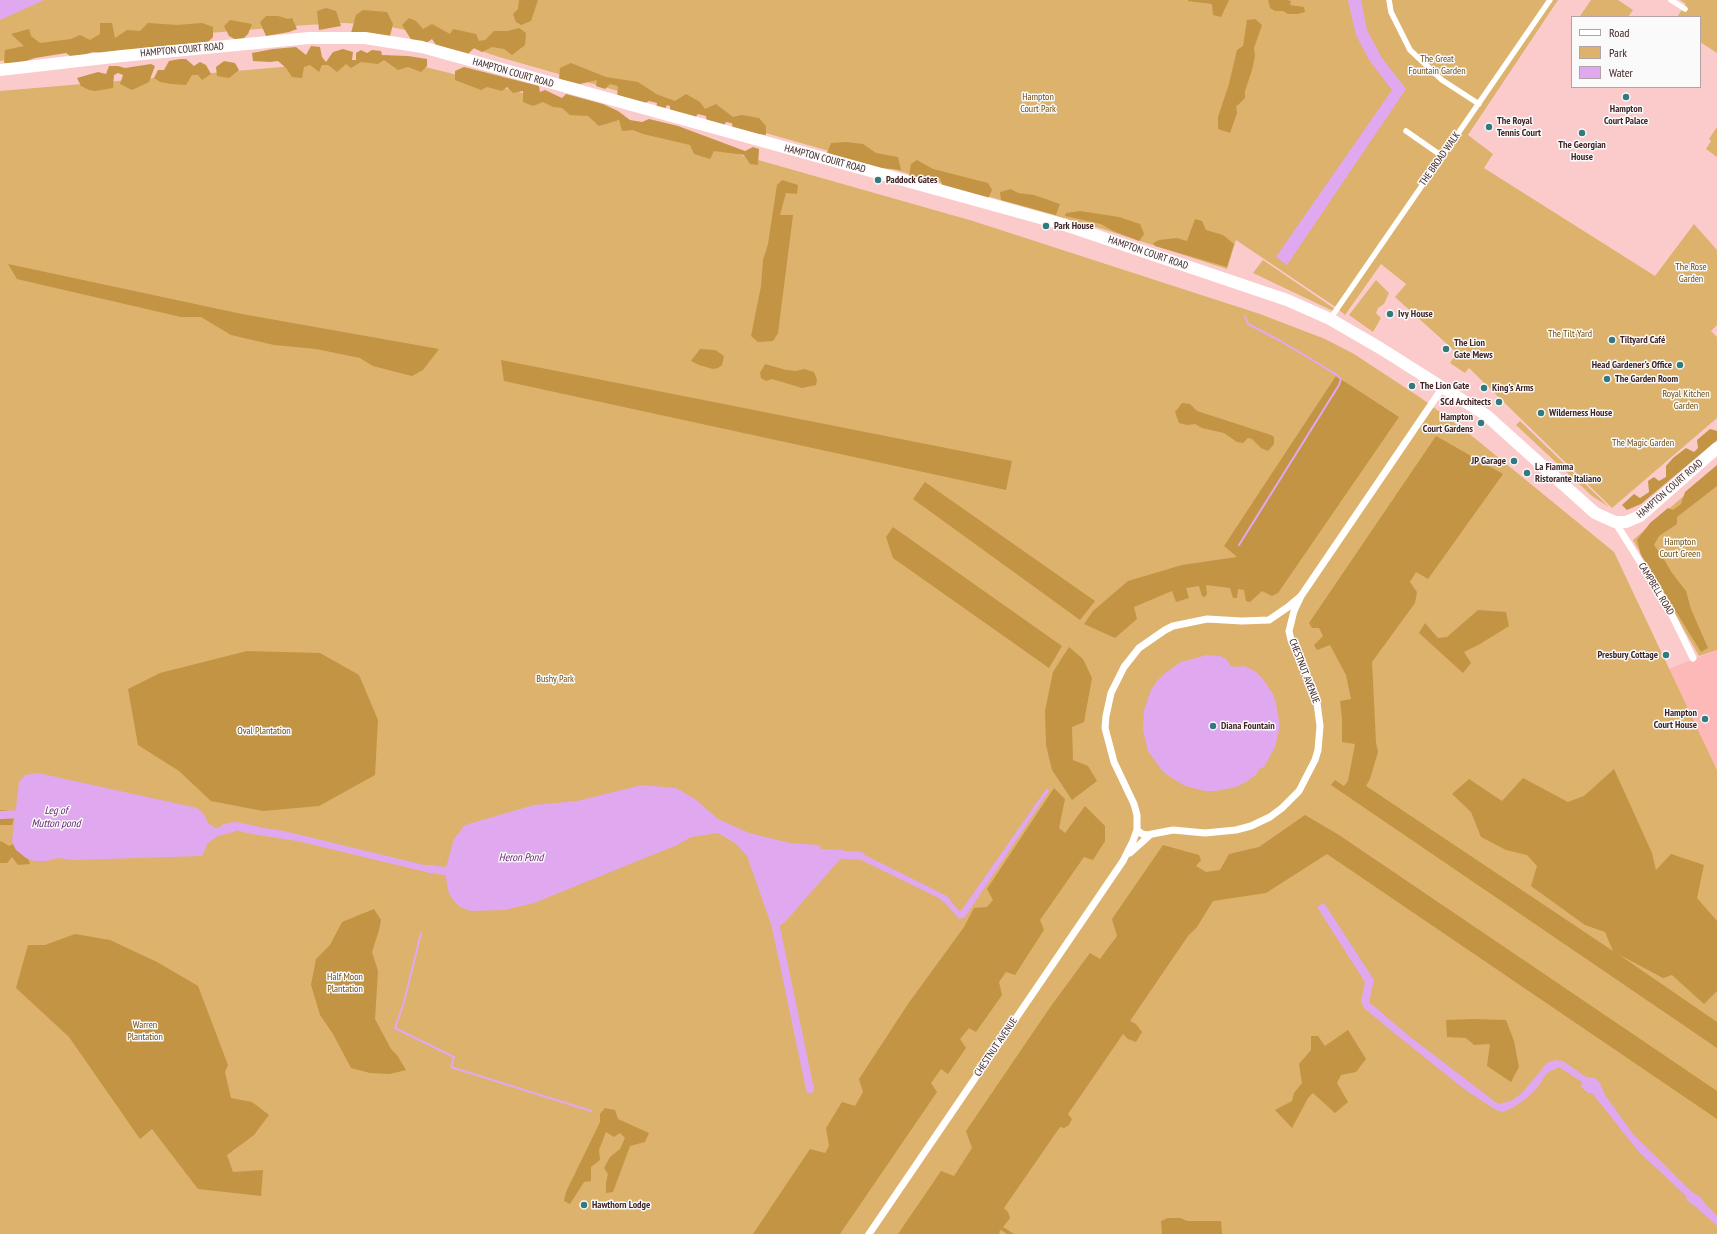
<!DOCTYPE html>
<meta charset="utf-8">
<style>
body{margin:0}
#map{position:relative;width:1717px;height:1234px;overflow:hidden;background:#fbcbcb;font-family:"PT Sans Narrow",sans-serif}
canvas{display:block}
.legend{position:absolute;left:1571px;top:16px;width:130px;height:72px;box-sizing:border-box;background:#fafafa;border:1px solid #b0a4a5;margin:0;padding:5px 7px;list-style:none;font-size:12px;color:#412425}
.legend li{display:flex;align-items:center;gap:8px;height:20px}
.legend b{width:20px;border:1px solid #b0a4a5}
</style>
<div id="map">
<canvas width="1717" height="1234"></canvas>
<ul class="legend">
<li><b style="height:5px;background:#fff"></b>Road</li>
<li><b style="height:11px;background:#ddb26c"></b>Park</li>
<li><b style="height:11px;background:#e0a9ef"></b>Water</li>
</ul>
</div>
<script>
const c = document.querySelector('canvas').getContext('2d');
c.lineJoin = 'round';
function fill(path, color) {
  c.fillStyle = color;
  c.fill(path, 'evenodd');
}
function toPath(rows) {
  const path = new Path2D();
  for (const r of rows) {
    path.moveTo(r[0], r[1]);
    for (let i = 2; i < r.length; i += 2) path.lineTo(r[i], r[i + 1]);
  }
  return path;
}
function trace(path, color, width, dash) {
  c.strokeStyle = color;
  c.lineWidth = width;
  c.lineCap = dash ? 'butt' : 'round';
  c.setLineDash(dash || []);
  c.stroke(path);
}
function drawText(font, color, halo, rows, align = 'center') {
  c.font = font + ' "PT Sans Narrow",sans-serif';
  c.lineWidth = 3;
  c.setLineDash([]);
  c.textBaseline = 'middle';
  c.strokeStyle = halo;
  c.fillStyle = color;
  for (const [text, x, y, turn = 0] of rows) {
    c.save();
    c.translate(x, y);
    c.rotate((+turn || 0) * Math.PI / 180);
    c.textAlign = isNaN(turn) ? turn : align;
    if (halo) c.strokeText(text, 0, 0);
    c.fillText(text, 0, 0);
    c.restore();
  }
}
fill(toPath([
 [1717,650,1717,770,1669,669]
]), '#fdb8b8');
fill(toPath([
 [0,0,1558,0,1468,135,1493,154,1484,168,1655,276,1694,224,1717,250,1717,325,1711,331,1717,337,1717,418,1612,508,1469,368,1465,373,1450,363,1457,353,1395,297,1406,284,1381,264,1345,315,1337,308,1236,240,1227,269,1106,230,499,57,440,37,381,25,344,23,307,25,148,38,0,61],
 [1591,0,1618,0,1633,10,1628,17,1582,17,1580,16],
 [1680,0,1717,0,1717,53,1700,42,1700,17,1677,17,1686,4],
 [388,58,466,77,973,221,1260,314,1325,339,1354,354,1421,398,1472,436,1614,552,1717,770,1717,1234,0,1234,0,91],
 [1717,127,1717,157,1706,149,1711,141,1709,139],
 [1263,260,1335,309,1333,311,1253,273],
 [1376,280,1389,293,1384,304,1378,308,1376,313,1381,318,1373,332,1349,315],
 [1520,421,1609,507,1592,496,1516,425],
 [1717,467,1717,650,1699,656,1633,540]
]), '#ddb26c');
fill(toPath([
 [519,0,538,0,531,21,521,25,516,22,513,14,518,9],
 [1188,0,1229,0,1221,17,1213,15,1212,4,1188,1],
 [1268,0,1287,0,1291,1,1290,5,1304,7,1305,12,1297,14,1288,14,1283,11,1275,11,1270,8],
 [326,8,336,11,341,26,319,30,317,11],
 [363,10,387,12,393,24,390,36,351,33,356,15],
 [266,16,278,16,288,19,292,18,297,29,289,32,266,36,260,22],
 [409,18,416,21,423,29,432,24,450,34,453,29,476,34,479,41,485,40,494,31,507,31,519,28,526,33,525,45,512,55,504,49,492,47,482,52,474,48,467,55,436,45,432,39,425,44,412,41,402,25],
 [1255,19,1262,25,1254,48,1255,56,1252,70,1245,91,1245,98,1237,106,1236,105,1237,113,1230,133,1218,129,1218,117,1229,84,1237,50,1243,46,1247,20],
 [230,20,252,24,248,34,240,42,229,36,224,26],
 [100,23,112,23,115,38,127,30,140,31,148,23,177,25,202,23,213,27,213,37,206,44,111,54,93,52,73,58,66,53,35,58,17,64,4,63,5,50,24,46,11,34,29,29,31,36,40,43,71,39,80,35,90,40,100,34],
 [311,46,320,47,322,57,326,62,333,52,343,49,353,52,352,60,356,60,356,53,361,50,367,53,372,50,381,51,382,55,408,56,427,59,427,66,421,72,408,67,398,70,384,60,378,64,361,62,351,68,346,64,337,72,328,65,322,65,319,72,310,65,304,67,302,78,292,77,286,68,278,61,270,62,253,61,252,53,273,49,296,47,306,55],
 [180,59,186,59,194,66,200,62,206,65,211,74,202,80,198,75,192,75,186,85,171,84,160,82,154,78,158,70,164,70,169,61],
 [224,61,235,63,239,70,229,78,217,76,216,67],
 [571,63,606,77,638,82,656,94,675,101,686,94,700,102,705,109,716,104,733,117,742,115,759,118,766,126,766,135,733,131,732,123,726,122,723,127,707,124,706,116,698,114,693,120,670,114,670,106,667,105,664,111,656,109,657,103,649,101,641,105,617,98,618,86,610,84,605,89,596,86,597,80,580,84,559,79,560,68],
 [151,64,155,66,149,82,132,90,120,84,123,75,118,73,114,75,113,88,95,91,89,90,81,86,77,78,98,72,106,74,109,66,118,66,125,68],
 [464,67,539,86,540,92,545,90,562,98,566,94,603,104,618,111,630,120,642,122,649,119,678,126,745,151,753,147,759,149,758,165,750,164,744,155,714,151,710,159,694,154,690,145,643,134,633,130,622,131,619,120,599,126,588,116,570,115,562,108,553,107,543,102,533,106,523,102,523,91,513,93,507,87,502,91,487,87,481,90,455,80,455,71],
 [846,142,863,144,876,153,898,157,901,170,870,167,827,153,831,143],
 [917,160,933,169,988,183,992,190,988,199,942,185,940,178,926,183,909,176,911,164],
 [782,180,798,185,797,194,786,193,780,215,793,215,778,333,773,341,758,342,751,336,761,286,763,260,768,244,777,185],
 [1011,189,1018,193,1034,195,1060,204,1056,215,1001,200,1000,192],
 [1080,211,1119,217,1140,224,1144,234,1139,241,1113,231,1101,224,1065,216,1066,213],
 [1195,219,1202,221,1206,230,1223,235,1234,244,1227,267,1155,246,1153,243,1159,240,1177,238,1187,241],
 [8,264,242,314,439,349,423,370,412,376,373,366,360,358,316,349,274,345,231,335,201,317,181,317,17,279],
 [700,349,715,350,724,356,722,365,718,368,713,369,699,365,691,361],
 [501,360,1012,461,1006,490,504,381],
 [765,364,786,370,796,371,804,369,814,372,817,380,816,385,802,388,772,379,766,381,761,378,760,373],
 [1336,376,1399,417,1278,593,1272,596,1262,591,1250,602,1246,601,1244,590,1238,589,1237,598,1233,598,1230,588,1206,585,1207,594,1205,597,1202,596,1199,586,1186,588,1189,598,1176,602,1172,591,1134,607,1137,619,1115,638,1084,624,1093,611,1128,581,1182,565,1237,557,1224,546],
 [1182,403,1190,404,1197,411,1271,435,1274,437,1274,444,1268,451,1261,448,1252,439,1248,438,1243,443,1237,442,1224,433,1202,428,1195,424,1187,425,1179,423,1175,412],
 [1710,429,1717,431,1717,440,1715,442,1641,504,1627,510,1622,505,1634,494,1640,498,1649,492,1648,481,1654,477,1659,481,1666,477,1666,466,1673,458,1686,448,1694,452,1698,448,1697,440],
 [1436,436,1503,474,1428,579,1416,572,1410,582,1417,592,1415,603,1372,662,1376,743,1378,752,1370,779,1366,786,1613,951,1605,932,1585,925,1531,886,1537,866,1527,855,1506,850,1481,837,1471,812,1452,794,1469,779,1502,801,1523,778,1568,802,1584,796,1614,769,1652,853,1656,870,1671,854,1704,865,1697,898,1717,921,1717,991,1704,1004,1672,975,1663,978,1618,954,1717,1022,1717,1048,1331,785,1335,780,1344,786,1348,781,1355,744,1342,742,1342,718,1340,701,1351,699,1346,675,1330,645,1317,650,1314,645,1323,636,1319,628,1312,628,1309,623],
 [1717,465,1717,486,1677,517,1677,524,1659,536,1654,545,1662,556,1672,573,1686,591,1691,609,1708,648,1701,652,1641,555,1637,540,1650,523,1668,508,1673,510,1681,504,1685,492],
 [925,482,1095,601,1080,620,913,499],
 [893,527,1062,646,1049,668,893,558,886,537],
 [1478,610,1506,612,1509,626,1480,644,1464,652,1471,663,1463,673,1419,633,1425,623,1438,638,1447,637],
 [1069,647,1083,659,1092,678,1084,722,1072,727,1073,760,1088,766,1097,781,1072,800,1052,770,1046,745,1045,711,1053,672],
 [247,651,320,653,359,675,378,720,375,775,319,806,263,811,211,801,179,771,138,745,128,689,160,673],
 [1054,788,1065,799,1059,828,1065,833,1085,806,1105,826,1105,841,1093,860,1084,857,1040,920,1044,930,1015,975,1006,972,999,982,1002,995,976,1032,969,1028,960,1039,966,1048,948,1074,941,1069,931,1083,937,1092,840,1234,753,1234,810,1149,825,1153,829,1146,826,1128,842,1102,855,1106,863,1092,859,1079,908,1004,964,927,974,908,987,907,993,900,987,889],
 [0,810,10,811,14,817,12,825,0,825],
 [1305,815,1339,835,1717,1091,1717,1119,1327,854,1266,893,1213,901,1197,927,1188,936,1130,1021,1136,1024,1142,1032,1136,1042,1128,1039,1123,1034,1068,1114,1072,1119,1069,1125,1064,1128,1060,1127,1004,1208,1008,1212,1010,1218,1003,1227,1014,1234,1007,1234,1001,1230,999,1232,1000,1234,898,1234,941,1171,954,1176,972,1148,966,1131,1051,1006,1090,953,1100,959,1117,936,1112,919,1163,845,1199,855,1201,860,1196,866,1206,872,1220,870,1229,854,1259,847],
 [1,841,9,846,15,843,26,854,30,864,18,865,12,857,7,863,0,863,0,842],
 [374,909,381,920,379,930,372,952,378,971,375,1019,391,1049,397,1055,406,1070,390,1074,370,1073,351,1068,333,1034,320,1015,311,985,316,959,330,945,342,922],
 [75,934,110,940,157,962,198,986,228,1065,225,1072,231,1098,252,1102,269,1115,254,1135,227,1155,233,1172,263,1170,261,1196,198,1189,152,1129,140,1139,69,1037,16,988,28,945,45,945],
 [1473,1019,1506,1020,1514,1041,1519,1067,1511,1082,1487,1066,1490,1044,1474,1045,1466,1038,1447,1037,1446,1020],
 [1348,1030,1366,1059,1356,1072,1341,1075,1337,1083,1348,1102,1335,1113,1313,1093,1308,1098,1292,1128,1275,1110,1292,1101,1294,1093,1302,1083,1299,1064,1311,1050,1311,1036,1318,1036,1325,1046],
 [605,1108,615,1110,618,1119,649,1133,645,1142,630,1146,613,1192,606,1193,606,1182,608,1174,604,1168,610,1157,620,1149,625,1138,620,1133,614,1137,606,1132,599,1150,600,1160,591,1167,591,1181,584,1182,570,1204,564,1201,566,1192,600,1122,600,1114],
 [1168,1218,1180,1218,1187,1221,1221,1221,1222,1234,1162,1234,1161,1221]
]), '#c39443');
fill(toPath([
 [0,0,44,0,0,20],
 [1348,0,1361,0,1367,30,1382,58,1406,89,1287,265,1276,257,1392,90,1369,60,1356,35],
 [1207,655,1220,656,1226,659,1231,666,1238,667,1244,666,1255,671,1263,679,1273,694,1276,703,1279,721,1279,730,1275,747,1264,767,1259,769,1257,774,1246,782,1236,787,1216,791,1205,791,1185,786,1167,775,1160,768,1148,751,1143,730,1144,710,1151,690,1157,681,1164,674,1181,662],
 [38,773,197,808,204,814,208,823,215,828,231,824,235,826,236,830,234,832,218,836,208,843,202,856,73,860,58,858,47,861,34,861,26,858,16,850,12,842,19,782,25,775],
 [642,785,676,788,695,799,718,819,749,833,790,843,820,845,821,849,844,850,842,857,785,922,773,930,747,856,735,843,718,833,691,837,677,845,534,903,504,910,471,911,460,907,453,900,448,891,445,871,454,839,465,825,534,805,577,801],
 [1047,788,1049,791,965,917,959,919,947,905,939,898,857,858,849,856,850,852,863,854,947,896,958,910,961,911],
 [246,825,284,831,424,865,438,866,441,868,441,873,430,873,297,841,245,833],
 [1324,903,1374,980,1369,1002,1409,1036,1498,1104,1511,1101,1522,1093,1547,1063,1555,1060,1563,1061,1586,1077,1595,1078,1600,1083,1605,1095,1633,1134,1692,1192,1701,1197,1701,1199,1717,1216,1717,1226,1696,1207,1687,1201,1686,1196,1638,1151,1592,1093,1588,1093,1581,1087,1582,1082,1559,1067,1547,1073,1537,1088,1527,1098,1514,1107,1503,1112,1496,1110,1464,1089,1393,1032,1364,1008,1361,1001,1365,982,1317,907]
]), '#e0a9ef');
trace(toPath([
 [1239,545,1339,385,1341,379,1334,373,1279,340,1248,324,1245,316],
 [421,933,404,1002,395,1028,454,1057,451,1067,591,1111]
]), '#e0a9ef', 2);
trace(toPath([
 [0,815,25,814],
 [225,828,235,826,255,830],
 [834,854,860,856],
 [430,869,445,871,456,867],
 [774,918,810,1089]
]), '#e0a9ef', 8);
trace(toPath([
 [1389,0,1391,12,1410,50,1442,80,1479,104],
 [1671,0,1685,9],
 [1406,131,1442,156],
 [1330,319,1550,0]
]), '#fff', 5.5);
trace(toPath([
 [1615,522,1666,603,1693,658],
 [1137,830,1142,834,1147,835,1173,830,1205,833,1236,830,1251,826,1270,817,1282,808,1299,791,1315,760,1318,750,1320,726,1317,703,1313,689,1291,640,1289,631,1294,611,1301,596,1443,387],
 [1130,853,1150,835],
 [869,1234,1123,861,1133,841,1137,830,1137,815,1134,804,1114,762,1105,728,1106,716,1111,693,1124,667,1139,648,1165,630,1173,626,1207,619,1242,621,1269,620,1288,607,1301,596]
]), '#fff', 7);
trace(toPath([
 [0,70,122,56,309,38,365,38,422,47,1062,224,1287,300,1330,319,1380,348,1486,415,1595,513,1615,522,1626,522,1640,516,1717,448]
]), '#fff', 12);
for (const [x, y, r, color] of [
 [1626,97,4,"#317a7d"],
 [1489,127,4,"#317a7d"],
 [1582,133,4,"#317a7d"],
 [878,180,4,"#317a7d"],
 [1046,226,4,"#317a7d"],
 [1390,314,4,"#317a7d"],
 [1612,340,4,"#317a7d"],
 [1446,349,4,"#317a7d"],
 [1680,365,4,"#317a7d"],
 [1607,379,4,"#317a7d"],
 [1412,386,4,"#317a7d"],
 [1484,388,4,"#317a7d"],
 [1499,402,4,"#317a7d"],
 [1541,413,4,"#317a7d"],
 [1481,423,4,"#317a7d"],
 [1514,461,4,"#317a7d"],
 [1527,473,4,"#317a7d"],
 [1666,655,4,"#317a7d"],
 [1705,719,4,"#317a7d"],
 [1213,726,4,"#317a7d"],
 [584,1205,4,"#317a7d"]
]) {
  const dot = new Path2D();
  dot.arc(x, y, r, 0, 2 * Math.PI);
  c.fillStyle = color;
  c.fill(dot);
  trace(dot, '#fafafa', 1.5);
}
drawText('10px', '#412425', '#fafafa', [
 ["HAMPTON COURT ROAD",182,50,-5],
 ["HAMPTON COURT ROAD",513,73,16],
 ["HAMPTON COURT ROAD",825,159,15],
 ["THE BROAD WALK",1440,159,-55],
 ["HAMPTON COURT ROAD",1148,253,19],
 ["HAMPTON COURT ROAD",1670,489,-41],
 ["CAMPBELL ROAD",1656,589,59],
 ["CHESTNUT AVENUE",1304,671,69],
 ["CHESTNUT AVENUE",996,1047,-56]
]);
drawText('10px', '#6d4d0e', '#fafafa', [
 ["The Great",1437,59],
 ["Fountain Garden",1437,71],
 ["Hampton",1038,97],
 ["Court Park",1038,109],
 ["The Rose",1691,267],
 ["Garden",1691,279],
 ["The Tilt Yard",1570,334],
 ["Royal Kitchen",1686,394],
 ["Garden",1686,406],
 ["The Magic Garden",1643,443],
 ["Hampton",1680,542],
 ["Court Green",1680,554],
 ["Bushy Park",555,679],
 ["Oval Plantation",264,731],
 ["Half Moon",345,977],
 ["Plantation",345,989],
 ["Warren",145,1025],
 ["Plantation",145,1037]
]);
drawText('bold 10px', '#412425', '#fafafa', [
 ["Hampton",1626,109,"center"],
 ["Court Palace",1626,121,"center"],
 ["The Royal",1497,121],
 ["Tennis Court",1497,133],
 ["The Georgian",1582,145,"center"],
 ["House",1582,157,"center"],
 ["Paddock Gates",886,180],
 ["Park House",1054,226],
 ["Ivy House",1398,314],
 ["Tiltyard Café",1620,340],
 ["The Lion",1454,343],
 ["Gate Mews",1454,355],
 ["Head Gardener's Office",1672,365,"right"],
 ["The Garden Room",1615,379],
 ["The Lion Gate",1420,386],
 ["King's Arms",1492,388],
 ["SCd Architects",1491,402,"right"],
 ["Wilderness House",1549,413],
 ["Hampton",1473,417,"right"],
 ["Court Gardens",1473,429,"right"],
 ["JP Garage",1506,461,"right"],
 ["La Fiamma",1535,467],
 ["Ristorante Italiano",1535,479],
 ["Presbury Cottage",1658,655,"right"],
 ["Hampton",1697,713,"right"],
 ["Court House",1697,725,"right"],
 ["Diana Fountain",1221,726],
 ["Hawthorn Lodge",592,1205]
], 'left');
drawText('italic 11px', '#652475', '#fafafa', [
 ["Leg of",56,811],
 ["Mutton pond",56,824],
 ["Heron Pond",521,858]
]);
</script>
